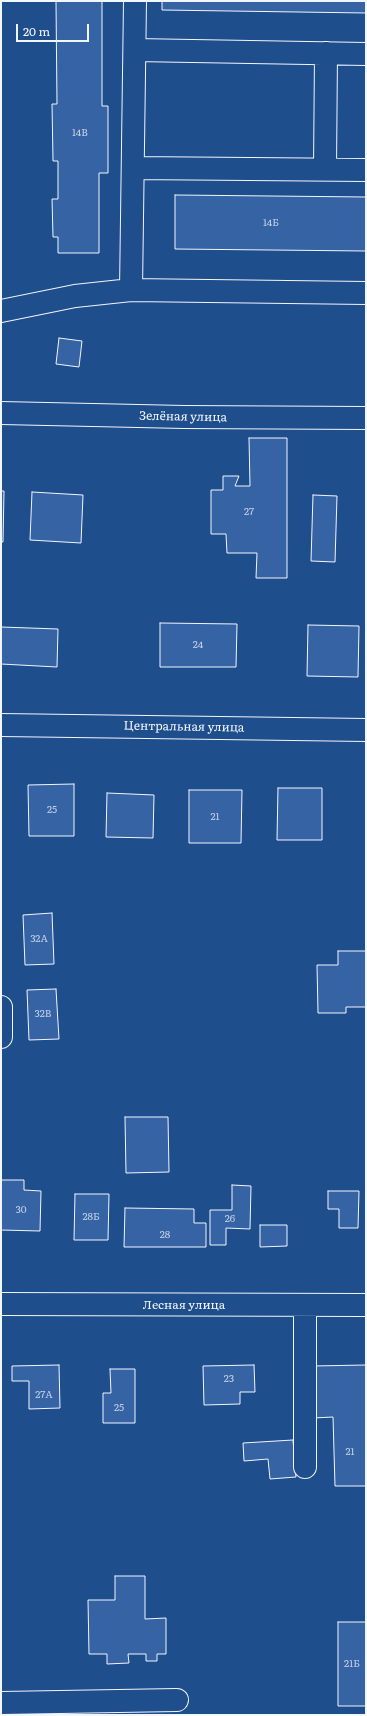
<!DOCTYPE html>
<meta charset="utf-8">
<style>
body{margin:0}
#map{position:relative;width:367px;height:1716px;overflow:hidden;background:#1f4e8c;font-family:Literata,serif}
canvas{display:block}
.frame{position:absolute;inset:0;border:2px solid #f2f6ff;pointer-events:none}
.scale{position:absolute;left:16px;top:24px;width:73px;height:18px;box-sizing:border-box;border:2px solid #f2f6ff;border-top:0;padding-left:5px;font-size:12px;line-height:14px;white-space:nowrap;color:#f2f6ff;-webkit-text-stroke:3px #1f4e8c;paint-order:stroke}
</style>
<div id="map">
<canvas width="367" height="1716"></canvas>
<div class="frame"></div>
<div class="scale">20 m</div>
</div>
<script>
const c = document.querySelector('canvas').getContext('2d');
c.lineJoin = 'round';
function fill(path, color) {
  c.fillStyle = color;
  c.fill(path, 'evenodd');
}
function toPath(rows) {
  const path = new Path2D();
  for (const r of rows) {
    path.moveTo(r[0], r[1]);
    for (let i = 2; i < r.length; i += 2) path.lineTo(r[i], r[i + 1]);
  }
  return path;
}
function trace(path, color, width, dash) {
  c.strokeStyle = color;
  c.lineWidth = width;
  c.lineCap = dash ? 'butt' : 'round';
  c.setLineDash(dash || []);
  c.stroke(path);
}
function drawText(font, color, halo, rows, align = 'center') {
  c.font = font + ' Literata,serif';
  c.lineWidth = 3;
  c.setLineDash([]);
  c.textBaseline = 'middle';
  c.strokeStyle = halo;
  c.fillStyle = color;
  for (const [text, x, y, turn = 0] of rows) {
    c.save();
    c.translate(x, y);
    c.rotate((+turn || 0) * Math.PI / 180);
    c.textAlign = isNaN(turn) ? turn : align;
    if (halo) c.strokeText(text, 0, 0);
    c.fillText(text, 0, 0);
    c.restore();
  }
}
const building = toPath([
 [56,1,102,1,102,106,108,106,108,173,99,173,99,253,58,253,58,237,53,237,52,199,58,199,58,161,53,161,52,104,57,104,56,1],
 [162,1,366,1,366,13,162,10,162,1],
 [175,195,366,197,366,251,175,249,175,195],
 [59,338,82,341,79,367,56,364,59,338],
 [249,438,287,438,287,578,256,578,257,553,227,553,226,534,211,534,211,490,223,490,223,476,239,476,235,486,250,486,249,438],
 [1,491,4,491,3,542,1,542,1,491],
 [32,492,83,495,81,543,30,540,32,492],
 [313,495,337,496,335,562,311,561,313,495],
 [160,623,237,624,236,667,160,667,160,623],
 [308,625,359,626,358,677,307,676,308,625],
 [1,627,58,629,57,667,1,664,1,627],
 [74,784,74,836,29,836,28,785,74,784],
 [278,788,322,788,322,840,277,840,278,788],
 [189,790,242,790,241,843,189,843,189,790],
 [107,793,154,795,153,838,106,837,107,793],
 [52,913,54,964,25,965,23,915,52,913],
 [338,951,366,951,366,1007,346,1007,346,1013,318,1013,317,965,338,965,338,951],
 [56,989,59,1039,29,1040,27,990,56,989],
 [125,1117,168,1117,169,1172,126,1173,125,1117],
 [1,1180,24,1180,24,1190,41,1191,40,1231,1,1230,1,1180],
 [232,1185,251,1186,250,1229,226,1228,226,1245,210,1245,210,1210,232,1210,232,1185],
 [328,1191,359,1191,358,1228,339,1228,339,1209,328,1209,328,1191],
 [75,1194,109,1194,108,1240,74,1240,75,1194],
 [125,1208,194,1209,194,1223,206,1223,206,1247,124,1247,125,1208],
 [260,1225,287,1225,287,1246,260,1247,260,1225],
 [59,1365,60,1408,29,1409,29,1381,12,1381,12,1366,59,1365],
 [254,1365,255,1392,240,1392,240,1404,204,1405,203,1366,254,1365],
 [366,1365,366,1486,335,1486,333,1417,313,1418,312,1366,366,1365],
 [110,1369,135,1369,135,1423,103,1423,103,1393,111,1393,110,1369],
 [293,1440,296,1477,270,1479,268,1459,244,1461,243,1443,293,1440],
 [115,1576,145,1576,145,1619,166,1618,166,1654,157,1654,157,1661,146,1661,146,1654,128,1654,129,1663,107,1664,107,1654,89,1654,88,1600,115,1600,115,1576],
 [338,1622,366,1622,366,1706,338,1706,338,1622]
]);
fill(building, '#3563a3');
trace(building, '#f2f6ff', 1);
const minor = toPath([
 [135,50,366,54],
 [133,168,366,170],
 [325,169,326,53],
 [131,290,135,1],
 [1,311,75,296,131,290,366,293],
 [1,413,184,417,366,418],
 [1,725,366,730],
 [1,1007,1,1037],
 [1,1304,366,1305],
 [305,1467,305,1305],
 [1,1703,177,1700]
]);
trace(minor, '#f2f6ff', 24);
trace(minor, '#1f4e8c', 22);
drawText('10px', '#c3d1e8', null, [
 ["14В",80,133],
 ["14Б",271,223],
 ["27",249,512],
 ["24",198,645],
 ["25",52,810],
 ["21",215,817],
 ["32А",39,939],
 ["32В",43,1014],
 ["30",21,1210],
 ["28Б",91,1217],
 ["26",230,1219],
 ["28",165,1235],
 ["23",229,1379],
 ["27А",44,1395],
 ["25",119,1408],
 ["21",350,1452],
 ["21Б",352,1664]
]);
drawText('12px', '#f2f6ff', '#1f4e8c', [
 ["Зелёная улица",183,417,1],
 ["Центральная улица",184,727,1],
 ["Лесная улица",184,1305]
]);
</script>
